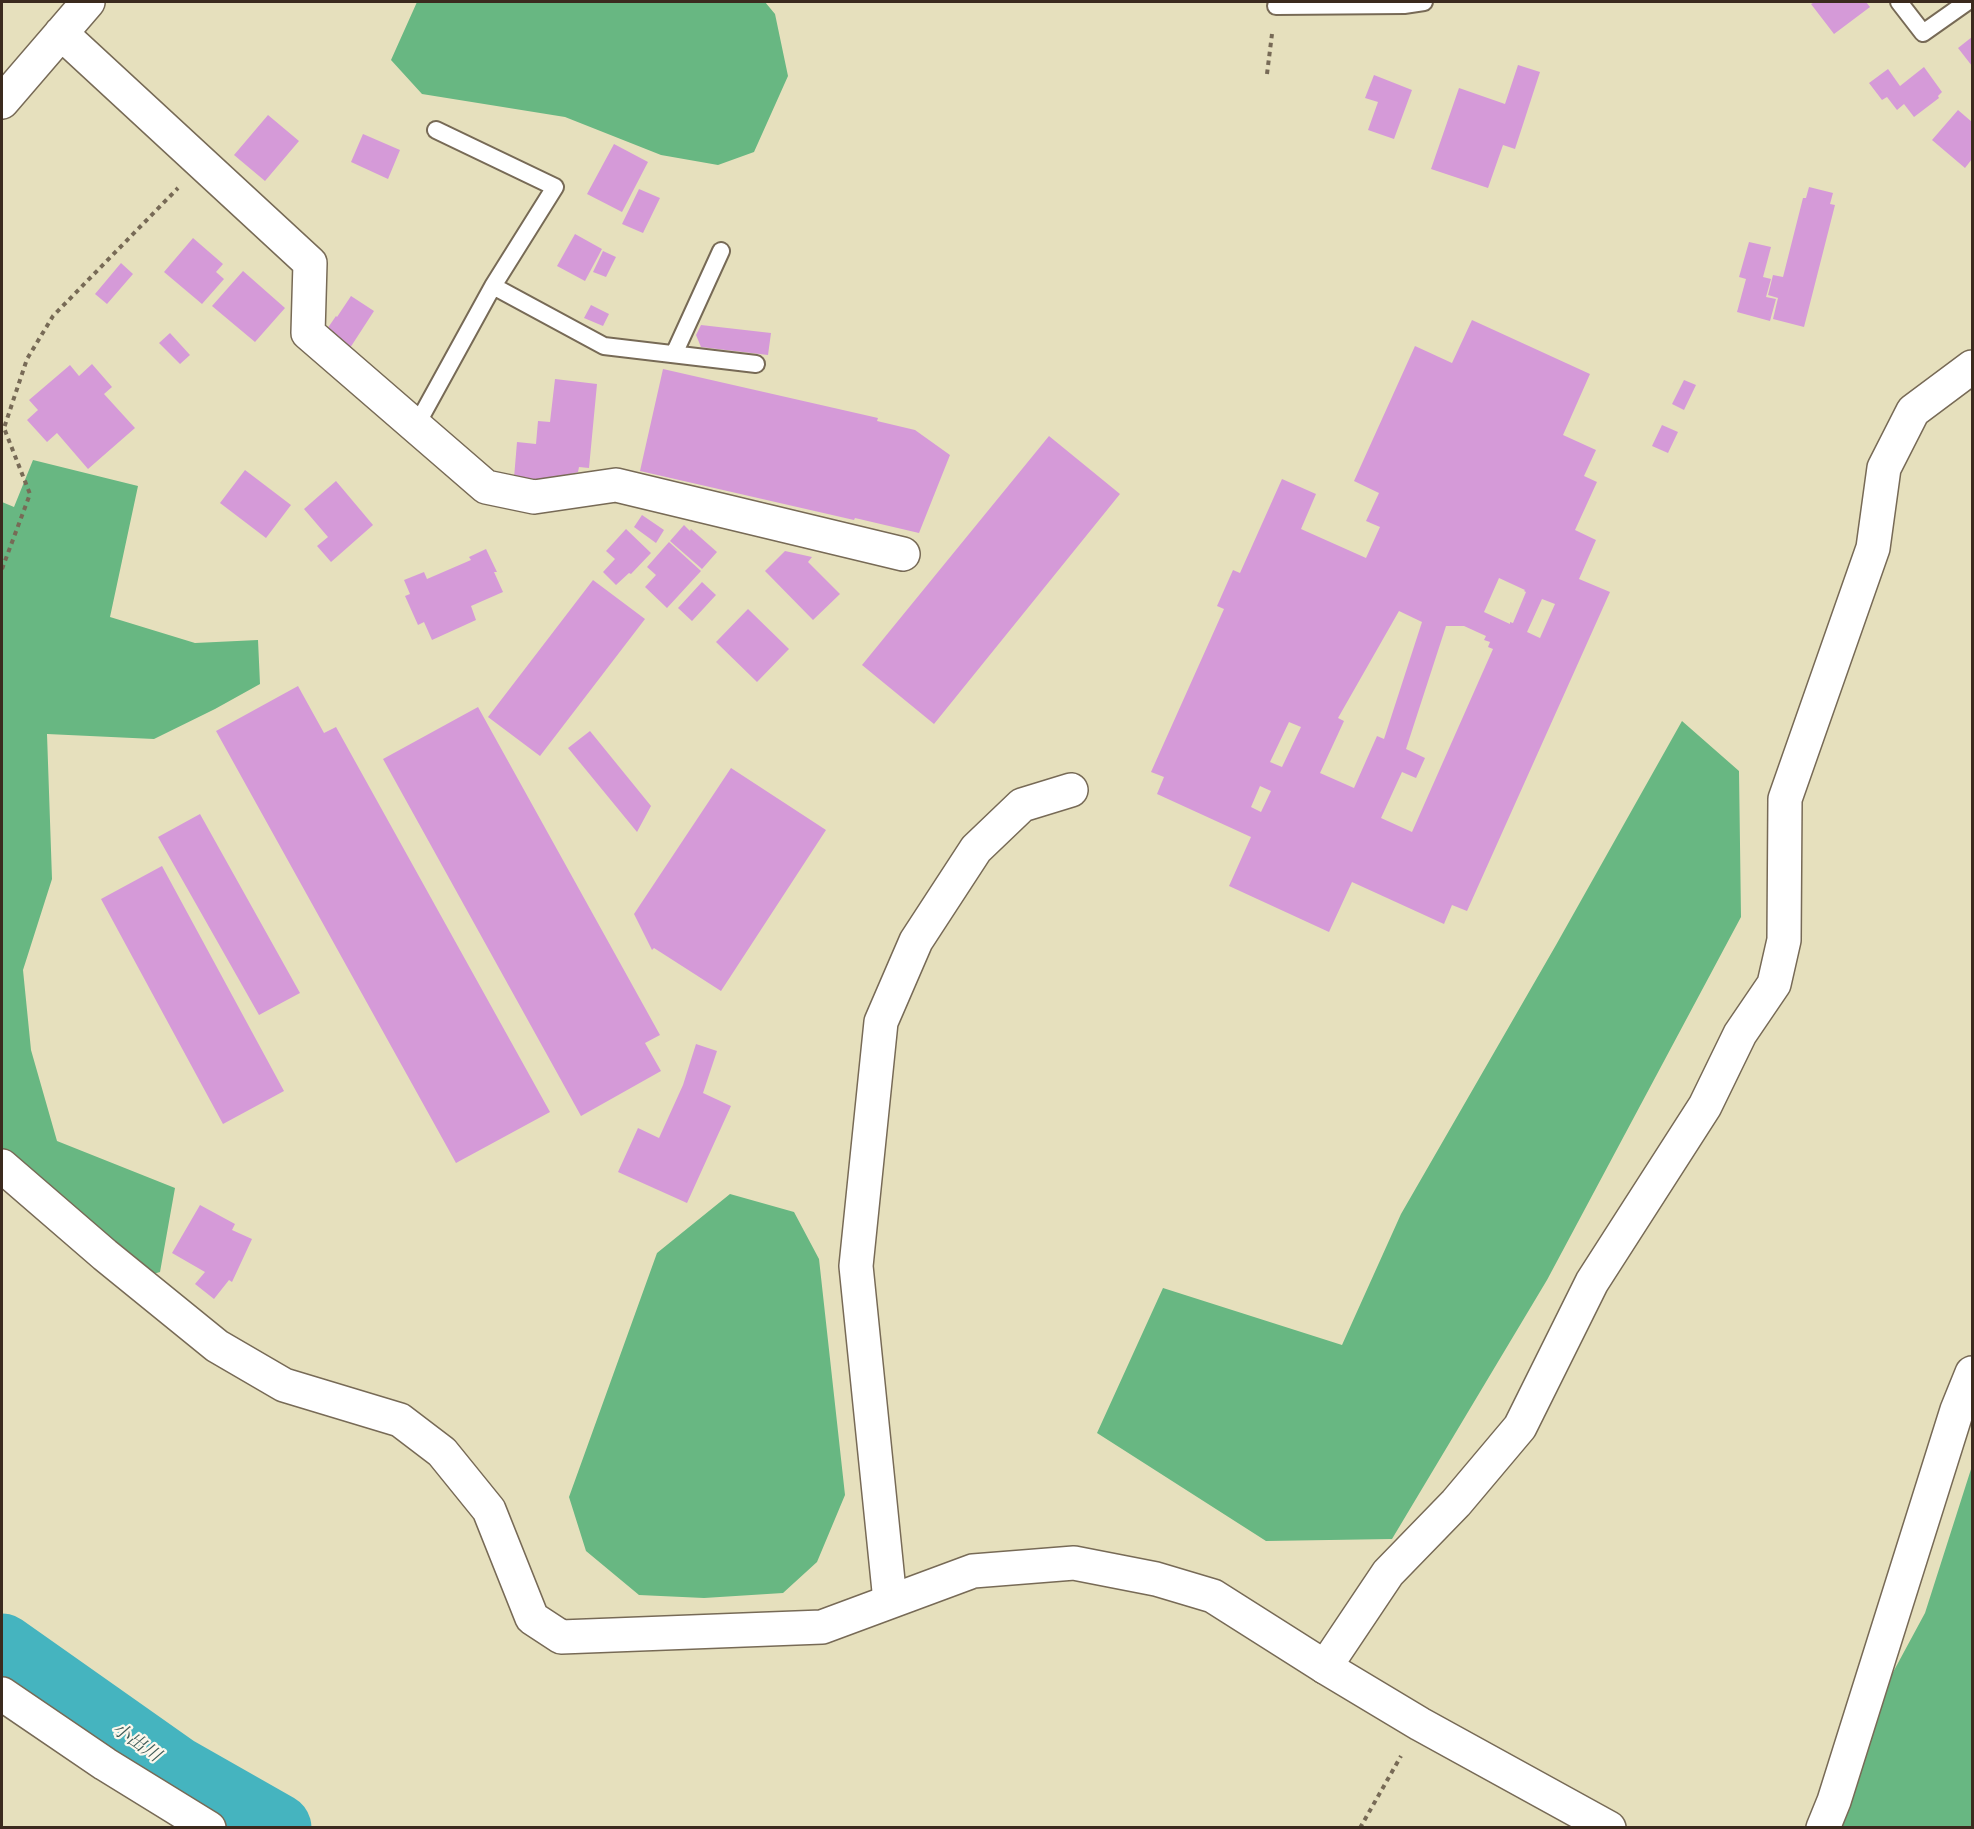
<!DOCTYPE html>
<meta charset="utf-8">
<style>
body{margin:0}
#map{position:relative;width:1974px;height:1829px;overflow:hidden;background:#e6e0bd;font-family:Alegreya,serif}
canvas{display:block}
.frame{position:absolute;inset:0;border:3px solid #3b2a1e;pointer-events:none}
</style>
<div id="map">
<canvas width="1974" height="1829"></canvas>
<div class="frame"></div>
</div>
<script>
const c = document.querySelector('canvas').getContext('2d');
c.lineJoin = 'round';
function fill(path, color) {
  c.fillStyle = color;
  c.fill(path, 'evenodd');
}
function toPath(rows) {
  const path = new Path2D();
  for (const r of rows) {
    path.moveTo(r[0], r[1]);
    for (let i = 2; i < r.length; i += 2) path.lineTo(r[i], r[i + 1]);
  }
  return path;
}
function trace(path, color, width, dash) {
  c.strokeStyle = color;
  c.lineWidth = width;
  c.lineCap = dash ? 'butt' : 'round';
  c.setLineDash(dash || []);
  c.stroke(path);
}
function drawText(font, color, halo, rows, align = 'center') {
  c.font = font + ' Alegreya,"Noto Serif JP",serif';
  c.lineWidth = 4.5;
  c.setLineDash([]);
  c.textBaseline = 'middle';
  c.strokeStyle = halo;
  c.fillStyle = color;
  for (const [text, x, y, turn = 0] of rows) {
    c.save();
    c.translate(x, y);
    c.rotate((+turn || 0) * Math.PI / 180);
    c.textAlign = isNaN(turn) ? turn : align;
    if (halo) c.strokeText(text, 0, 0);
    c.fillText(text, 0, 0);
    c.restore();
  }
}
fill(toPath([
 [417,2,765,2,775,14,788,76,754,152,718,165,661,155,565,117,422,94,391,60],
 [33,460,138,486,110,617,195,643,258,640,260,684,215,709,154,739,47,734,52,879,23,970,31,1050,57,1141,175,1188,160,1272,146,1276,2,1148,2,502,14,507],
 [1682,721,1739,771,1741,917,1547,1280,1392,1539,1266,1541,1097,1433,1163,1288,1342,1345,1401,1214,1556,945],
 [730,1194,794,1212,819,1259,845,1495,817,1562,783,1593,704,1598,639,1595,586,1551,569,1497,657,1253],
 [1972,1466,1972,1827,1809,1828,1925,1613]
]), '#68b782');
trace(toPath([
 [2,1648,175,1770,277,1828]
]), '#45b4bf', 69);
fill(toPath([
 [1815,2,1866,2,1870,7,1834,34,1811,4],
 [1972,37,1972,66,1958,48],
 [1518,65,1540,72,1515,149,1503,145,1488,188,1431,169,1459,88,1505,104],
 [1924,67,1942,92,1938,96,1939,98,1914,117,1904,104,1897,110,1887,97,1882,100,1869,83,1888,69,1900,86],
 [1374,75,1412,90,1394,139,1368,130,1378,102,1365,98],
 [1958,110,1972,122,1972,159,1965,168,1932,140],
 [268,115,299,141,265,181,234,155],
 [363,134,400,150,388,179,351,162],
 [614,144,648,162,622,212,587,194],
 [1809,187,1833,193,1830,204,1835,205,1804,327,1773,319,1778,298,1768,295,1773,275,1783,277,1803,198,1806,198],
 [639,189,660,198,643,233,622,224],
 [575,234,602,249,585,281,557,266],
 [193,238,223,264,216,272,224,279,202,304,164,272],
 [1749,242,1771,247,1763,277,1771,279,1766,297,1776,299,1770,321,1737,312,1746,279,1739,277],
 [603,251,616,257,606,277,593,272],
 [121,263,133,274,107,304,95,294],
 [243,271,285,308,255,342,212,306],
 [351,296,374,311,350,348,325,332,336,316,337,317],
 [591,305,609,314,603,326,584,318],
 [1472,320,1590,374,1563,435,1596,450,1584,476,1597,482,1575,530,1596,540,1579,579,1610,592,1467,911,1452,905,1444,924,1352,882,1329,932,1229,886,1251,837,1157,794,1164,777,1151,772,1224,609,1217,606,1233,570,1240,573,1282,479,1316,494,1301,529,1366,558,1380,527,1366,521,1379,493,1354,481,1415,346,1452,363],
 [1499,578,1525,590,1524,591,1526,592,1513,623,1510,622,1510,624,1484,612],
 [1542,599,1555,604,1540,638,1527,632],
 [1399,611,1422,622,1384,739,1377,736,1354,788,1320,773,1344,721,1338,718],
 [1446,626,1464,626,1486,636,1484,640,1490,642,1488,647,1493,649,1412,832,1381,818,1402,772,1416,778,1425,758,1406,749],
 [1289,722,1301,727,1282,767,1270,762],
 [1260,786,1271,791,1261,812,1251,807],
 [701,325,771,333,768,355,701,347,696,335],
 [170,333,190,355,180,364,159,343],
 [92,364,112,387,104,394,135,428,88,469,57,433,47,442,27,420,38,410,29,400,70,365,79,376],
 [663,369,878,418,877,421,915,430,950,455,919,533,855,518,854,520,640,471],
 [555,379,597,384,589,468,579,467,578,472,532,485,514,478,517,442,536,444,538,421,550,422],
 [1684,380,1696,385,1684,410,1672,404],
 [1662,425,1678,432,1668,453,1652,446],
 [1049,436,1120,494,934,724,862,665],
 [245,470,291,505,266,538,220,503],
 [336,481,373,525,331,562,317,546,328,537,304,509],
 [642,515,664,530,656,543,634,527],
 [684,525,690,531,691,529,717,552,702,569,670,541],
 [626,529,651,553,631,574,629,573,616,585,603,572,615,559,606,551],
 [669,542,701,571,667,608,645,587,656,575,647,567],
 [486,549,497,572,494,572,503,592,471,606,476,620,432,640,424,622,418,625,405,596,410,594,404,580,424,572,427,579,471,560,469,557],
 [785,551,812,557,808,562,840,594,813,620,765,571],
 [593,580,645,619,540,756,488,717],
 [702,582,716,595,692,621,678,608],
 [748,609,789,649,757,682,716,642],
 [298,686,324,733,336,727,550,1112,456,1163,216,731],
 [478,707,660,1035,645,1043,661,1071,581,1116,383,759],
 [590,731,651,806,637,832,568,748],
 [731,768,826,830,721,991,654,948,652,950,634,914],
 [200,814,300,993,259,1015,158,837],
 [162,866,284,1091,223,1124,101,899],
 [696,1044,717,1051,703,1093,731,1106,687,1203,618,1172,638,1128,659,1138,683,1085],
 [200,1205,235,1224,232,1230,252,1239,232,1282,229,1280,214,1299,195,1284,205,1272,172,1253]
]), '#d59ad8');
const lane = toPath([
 [1899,2,1923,33,1967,2],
 [1276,6,1404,5,1424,2],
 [493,286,604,346,756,364],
 [674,354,721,251],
 [416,426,493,286,555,187,436,130]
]);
const street = toPath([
 [61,33,310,263,308,333,486,487,534,497,616,485,903,554],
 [2,102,88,2],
 [890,1601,856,1266,881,1022,916,941,976,849,1022,805,1071,790],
 [1325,1667,1388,1573,1456,1503,1520,1427,1592,1282,1705,1106,1740,1034,1774,984,1784,940,1785,799,1873,548,1884,468,1913,411,1972,367],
 [2,1694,105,1764,209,1828]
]);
const secondary = toPath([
 [2,1166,105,1255,217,1346,284,1385,400,1420,442,1452,489,1510,532,1618,561,1637,822,1627,973,1571,1074,1563,1156,1579,1213,1596,1325,1667,1420,1724,1609,1828],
 [1823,1828,1834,1801,1957,1410,1972,1373]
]);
trace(lane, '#776a56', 20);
trace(street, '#776a56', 36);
trace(secondary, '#776a56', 36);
trace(toPath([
 [1267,74,1272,34],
 [2,569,30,494,4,428,27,359,53,316,178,188],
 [1360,1828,1401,1756]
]), '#776a56', 4, [4.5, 4.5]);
trace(lane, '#fff', 16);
trace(street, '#fff', 33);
trace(secondary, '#fff', 33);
drawText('italic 18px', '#3e5a56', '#fbf7ec', [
 ["小出川",136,1743,35]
]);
</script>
